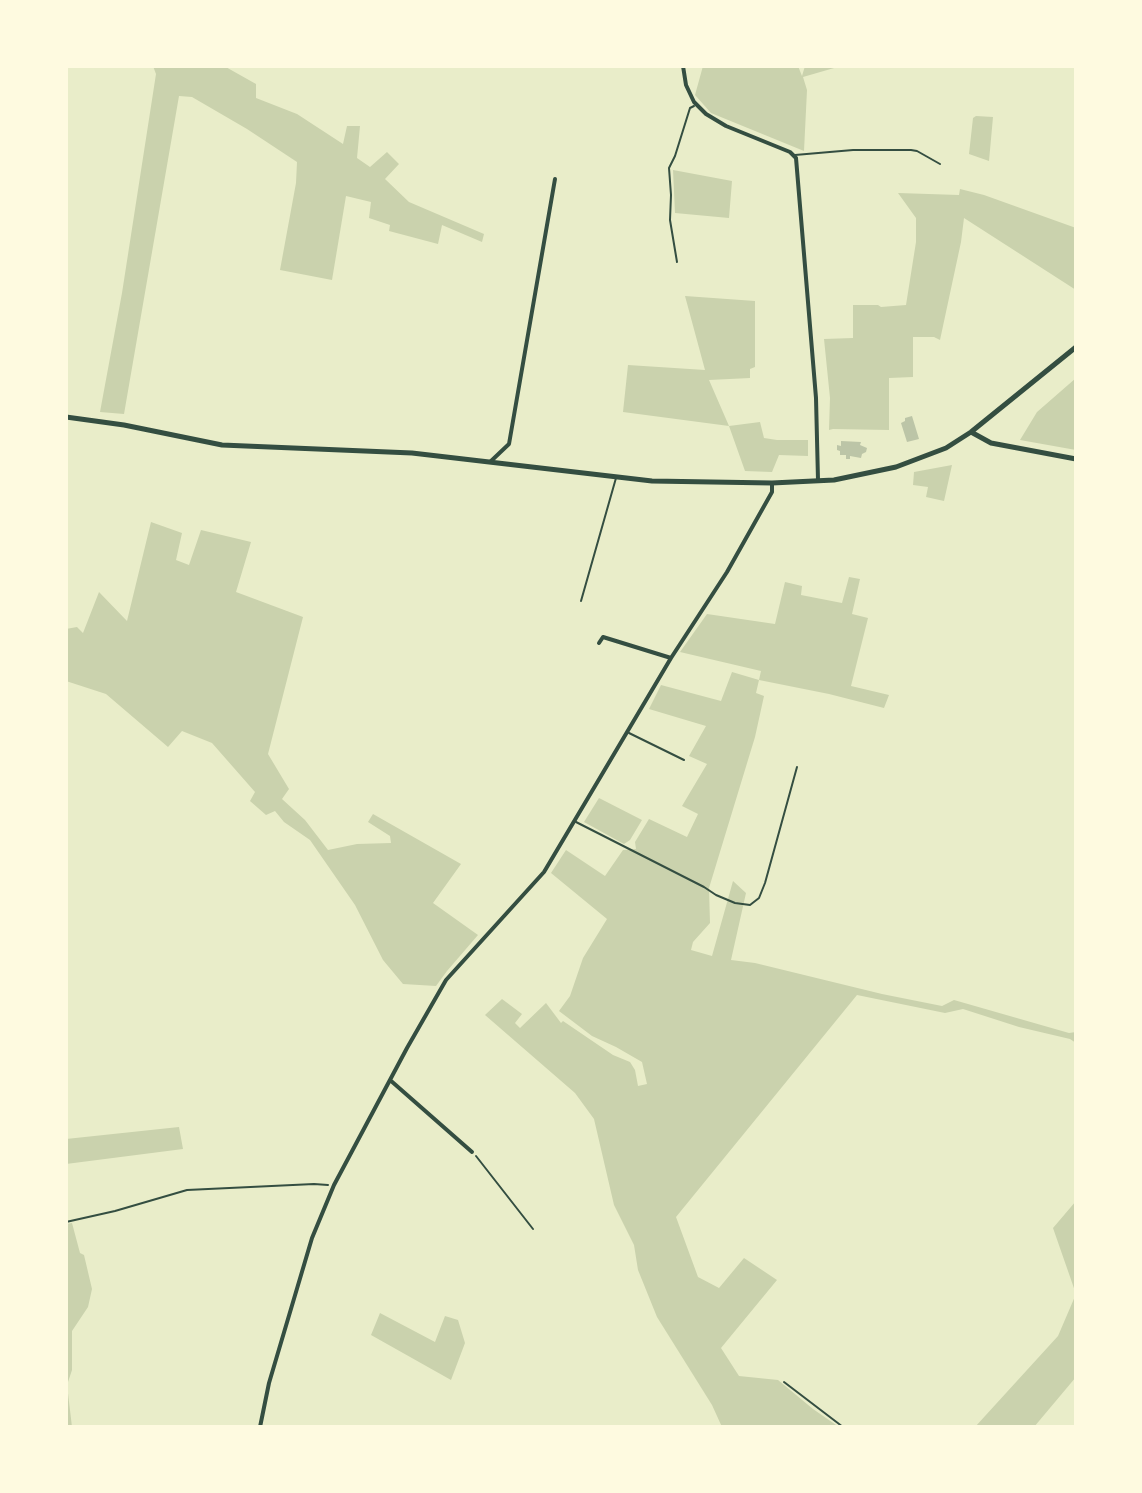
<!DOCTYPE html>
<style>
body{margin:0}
#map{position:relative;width:1142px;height:1493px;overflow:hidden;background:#e9edc9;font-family:"Nunito Sans",sans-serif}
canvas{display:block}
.frame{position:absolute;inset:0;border:68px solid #fefae0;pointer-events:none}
</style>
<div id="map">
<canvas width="1142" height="1493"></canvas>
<div class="frame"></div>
</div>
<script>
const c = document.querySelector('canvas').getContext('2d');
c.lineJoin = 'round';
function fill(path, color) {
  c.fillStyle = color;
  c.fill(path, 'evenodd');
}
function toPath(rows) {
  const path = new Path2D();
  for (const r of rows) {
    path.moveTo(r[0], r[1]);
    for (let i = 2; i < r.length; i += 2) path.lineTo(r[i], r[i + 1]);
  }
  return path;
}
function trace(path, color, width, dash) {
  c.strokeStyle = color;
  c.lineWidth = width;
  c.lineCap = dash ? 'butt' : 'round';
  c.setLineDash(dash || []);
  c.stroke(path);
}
fill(toPath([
 [153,66,224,66,256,84,256,98,297,114,343,144,347,126,360,126,357,158,370,167,387,152,399,164,385,179,409,202,484,234,482,242,442,225,438,244,389,231,390,225,369,218,371,202,346,196,332,280,280,270,296,183,297,162,247,129,192,97,179,96,124,414,100,412,122,293,156,74],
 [703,66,798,66,802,76,805,66,841,66,803,77,807,90,804,151,711,113,695,95],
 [976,116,993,117,989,161,969,154,973,118],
 [673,170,732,181,729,218,675,213],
 [960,189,984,195,1076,228,1076,290,964,218,961,242,940,340,934,337,913,337,913,377,889,378,889,430,833,429,829,430,830,398,824,339,853,338,853,305,878,305,881,307,906,305,916,242,916,218,898,193,959,195],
 [685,296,755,301,755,367,750,369,750,378,709,380,729,426,760,422,764,438,777,440,808,440,808,456,779,455,772,472,745,471,729,426,623,412,628,365,705,370],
 [1076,378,1076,450,1020,440,1037,412],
 [952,465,944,501,926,497,928,487,913,485,914,472],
 [151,522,182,533,176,560,189,565,201,530,251,542,236,592,303,617,268,754,289,789,282,799,305,820,328,850,357,844,391,843,390,836,368,822,373,814,461,864,433,903,478,935,447,971,436,986,403,984,383,960,355,905,310,840,284,822,275,811,266,815,250,801,255,792,212,743,182,731,168,747,106,694,66,681,66,629,77,627,83,633,99,592,127,621],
 [849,577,860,579,852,614,868,618,851,686,889,695,884,708,829,694,759,680,756,693,764,696,755,737,709,888,710,923,693,942,691,950,712,956,733,881,746,893,731,960,755,963,882,994,942,1006,954,1000,1069,1033,1076,1032,1076,1043,1070,1039,1019,1027,963,1009,945,1013,857,995,676,1217,698,1277,719,1288,744,1258,777,1280,721,1348,739,1376,778,1380,813,1409,839,1427,722,1427,712,1405,657,1317,638,1270,634,1245,614,1205,594,1119,575,1093,485,1015,502,999,522,1014,515,1023,520,1028,546,1003,561,1023,563,1021,613,1055,630,1062,635,1070,638,1086,647,1084,642,1062,616,1047,592,1036,559,1011,570,996,583,958,607,919,551,873,566,850,605,876,623,850,636,849,635,842,649,819,687,837,698,814,682,806,707,764,689,756,706,726,649,709,661,685,721,701,732,672,759,680,761,671,680,652,707,614,775,624,785,582,802,586,801,595,842,603],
 [599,798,642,820,630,840,624,844,584,822],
 [179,1127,183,1149,66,1164,66,1139],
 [1076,1201,1076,1377,1034,1427,975,1427,1058,1336,1076,1294,1053,1228],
 [72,1223,80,1253,84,1255,92,1289,88,1307,72,1331,72,1370,67,1385,72,1427,66,1427,66,1224],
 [380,1313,435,1342,445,1316,458,1320,465,1343,451,1380,371,1335]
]), '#cad2ad');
fill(toPath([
 [912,416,919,439,907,442,901,423,905,421,905,418],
 [841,441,861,442,860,445,867,448,866,452,862,454,861,458,850,456,850,459,846,459,846,455,840,455,840,451,837,450,837,445,841,446]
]), '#bcc5a7');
trace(toPath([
 [476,1156,533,1229],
 [66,1222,115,1211,187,1190,314,1184,328,1185],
 [784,1382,843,1427]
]), '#344e41', 2);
trace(toPath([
 [795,155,853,150,911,150,917,151,940,164],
 [677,262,670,220,671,195,669,168,675,156,690,108,694,106],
 [581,601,616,478],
 [629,733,684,760],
 [576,822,704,887,716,895,735,903,750,905,759,898,765,883,797,767]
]), '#344e41', 2);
trace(toPath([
 [683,66,686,85,694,102,706,114,726,126,790,152,796,158,816,398,818,480],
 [490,462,509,444,555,179],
 [599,643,603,637,671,658],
 [390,1080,472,1152],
 [260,1427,269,1383,312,1238,334,1185,407,1048,446,980,544,872,671,658,727,572,772,492,772,483]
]), '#344e41', 4);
trace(toPath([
 [66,417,124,425,222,445,412,453,652,481,772,483,834,480,896,467,946,448,971,432,1076,347],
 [971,432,991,443,1076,459]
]), '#344e41', 5);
</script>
